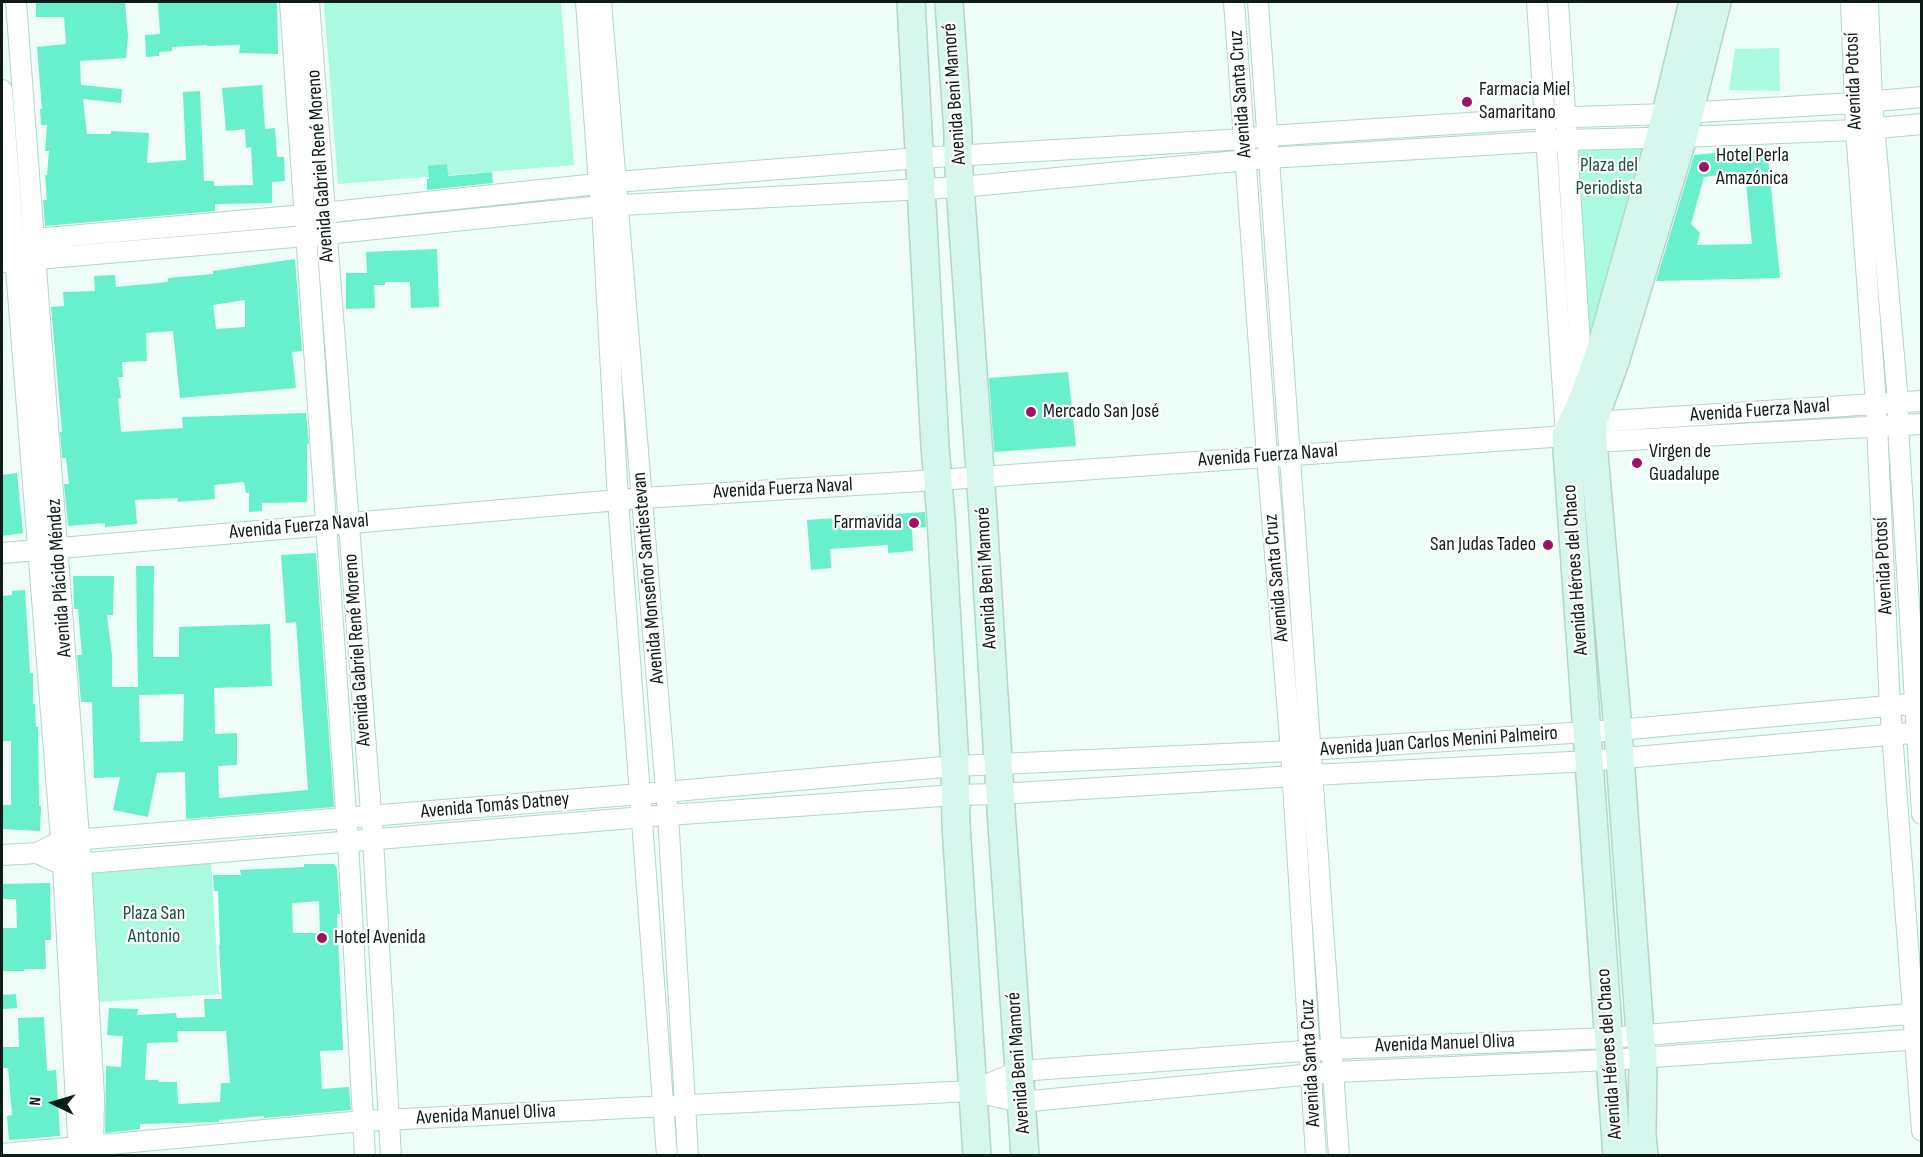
<!DOCTYPE html>
<meta charset="utf-8">
<style>
body{margin:0}
#map{position:relative;width:1923px;height:1157px;overflow:hidden;background:#effdf8;font-family:"Sofia Sans Condensed",sans-serif}
canvas{display:block}
.frame{position:absolute;inset:0;border:3px solid #0e1b17;pointer-events:none}
.north{position:absolute;left:24px;top:1073px;width:60px;height:60px;-webkit-text-stroke:4px #fff;paint-order:stroke;rotate:275deg;font-size:16px;font-weight:700;line-height:24px;text-align:center;color:#0e1b17}
.north::after{content:'';display:block;margin:auto;width:21px;height:27px;background:#0e1b17;clip-path:polygon(50% 0,100% 100%,50% 72%,0 100%)}
</style>
<div id="map">
<canvas width="1923" height="1157"></canvas>
<div class="frame"></div>
<div class="north">N</div>
</div>
<script>
const c = document.querySelector('canvas').getContext('2d');
c.lineJoin = 'round';
function fill(path, color) {
  c.fillStyle = color;
  c.fill(path, 'evenodd');
}
function toPath(rows) {
  const path = new Path2D();
  for (const r of rows) {
    path.moveTo(r[0], r[1]);
    for (let i = 2; i < r.length; i += 2) path.lineTo(r[i], r[i + 1]);
  }
  return path;
}
function trace(path, color, width, dash) {
  c.strokeStyle = color;
  c.lineWidth = width;
  c.lineCap = dash ? 'butt' : 'round';
  c.setLineDash(dash || []);
  c.stroke(path);
}
function drawText(font, color, halo, rows, align = 'center') {
  c.font = font + ' "Sofia Sans Condensed",sans-serif';
  c.lineWidth = 4.5;
  c.setLineDash([]);
  c.textBaseline = 'middle';
  c.strokeStyle = halo;
  c.fillStyle = color;
  for (const [text, x, y, turn = 0] of rows) {
    c.save();
    c.translate(x, y);
    c.rotate((+turn || 0) * Math.PI / 180);
    c.textAlign = isNaN(turn) ? turn : align;
    if (halo) c.strokeText(text, 0, 0);
    c.fillText(text, 0, 0);
    c.restore();
  }
}
fill(toPath([
 [324,2,561,2,574,165,338,184],
 [1779,48,1780,91,1729,90,1735,49],
 [1649,146,1596,342,1588,342,1576,148],
 [211,859,219,994,97,1002,91,875,95,868]
]), '#aafae2');
fill(toPath([
 [36,2,125,2,128,37,126,58,80,61,81,85,122,89,121,103,83,99,87,134,111,134,111,131,149,133,147,163,186,160,183,92,200,91,204,181,214,181,214,186,253,185,251,147,246,148,245,129,226,131,222,88,262,85,265,129,275,128,277,157,284,157,285,181,272,182,272,203,215,204,215,211,45,226,43,200,47,200,45,175,47,175,49,151,45,151,47,125,41,125,40,109,42,109,37,47,66,44,64,17,36,17],
 [158,2,277,2,278,54,239,53,240,45,207,46,207,45,172,47,172,51,159,52,159,56,146,57,145,35,160,34],
 [1767,148,1780,278,1656,281,1694,155],
 [1745,172,1752,244,1697,245,1700,233,1691,224,1704,177],
 [447,164,448,176,492,172,493,183,427,190,427,179,429,179,428,166],
 [437,249,439,307,411,308,410,282,385,282,385,285,374,285,375,308,346,309,346,273,367,273,366,252],
 [295,259,302,351,292,352,296,388,180,398,173,331,146,333,147,361,122,362,123,377,118,377,121,398,118,398,121,432,183,428,182,417,306,413,309,444,307,444,307,502,262,503,262,511,249,512,249,493,246,493,244,482,214,485,215,499,178,502,178,498,135,500,137,524,105,527,105,523,68,526,64,484,69,484,66,458,62,458,60,432,62,432,51,307,64,306,63,292,95,291,94,276,115,275,116,287,168,282,168,278,213,274,213,271],
 [245,300,245,327,216,329,213,305],
 [1068,372,1076,446,994,452,989,378],
 [17,473,23,533,2,536,2,475],
 [925,512,926,527,912,528,913,551,888,553,888,545,830,549,831,568,811,570,807,520],
 [316,553,334,807,186,819,185,772,157,773,148,817,113,810,120,777,94,778,92,702,81,702,77,655,82,655,78,609,74,609,73,576,114,576,113,615,107,615,112,656,112,687,138,687,136,566,154,566,153,657,179,657,179,627,270,624,272,686,214,688,215,734,237,733,237,765,218,766,219,798,308,790,296,622,286,623,281,555],
 [184,694,183,741,140,742,139,695],
 [25,590,30,673,33,673,33,704,35,704,36,727,38,727,39,806,41,806,40,831,2,829,2,805,11,805,11,741,2,741,2,596,12,595,12,591],
 [304,864,334,864,337,868,340,914,337,914,343,1050,320,1051,322,1089,349,1087,351,1110,264,1118,264,1116,219,1120,219,1122,215,1122,140,1124,140,1129,105,1133,106,1066,121,1067,123,1036,107,1035,109,1008,138,1009,137,1015,176,1013,177,1018,205,1017,204,999,222,999,219,945,220,945,218,891,214,891,213,875,241,875,240,870,304,867],
 [319,901,320,933,293,933,292,903],
 [177,1031,226,1031,230,1083,221,1083,220,1102,178,1104,177,1082,158,1082,159,1080,145,1080,147,1043,178,1042],
 [50,883,51,940,45,940,46,969,24,969,24,971,2,971,2,928,17,928,16,899,2,899,2,884],
 [16,994,17,1008,2,1009,2,995],
 [44,1017,47,1071,56,1070,60,1136,9,1140,7,1116,12,1115,8,1068,2,1068,2,1047,19,1047,18,1018]
]), '#68efcc');
const street = toPath([
 [16,2,81,863,94,1098,93,1145,91,1156],
 [290,2,348,841,365,1156],
 [309,2,373,839,391,1156],
 [586,2,599,185,602,206,618,500,667,1156],
 [601,2,668,815,688,1156],
 [1234,2,1267,456,1291,751,1316,1156],
 [1258,2,1339,1156],
 [1558,2,1583,392],
 [1851,2,1856,130,1876,403,1890,706,1922,1131],
 [1868,2,1872,101,1898,402,1898,426,1922,814],
 [2,90,63,865,79,1156],
 [2,242,304,215,616,182,919,158,1244,139,1267,136,1546,118,1666,114,1854,103,1922,97],
 [2,262,306,236,602,206,961,187,1269,158,1567,140,1683,137,1856,130,1922,124],
 [1584,427,1593,422,1922,401],
 [1581,439,1593,442,1922,424],
 [2,553,642,498,938,480,1566,436,1537,2],
 [37,853,63,865,668,815,956,795,1000,794,1312,775,1590,761,1922,732],
 [2,855,37,853,61,841,665,792,955,766,1291,751,1618,730,1922,703],
 [972,1091,1019,1071,1333,1049,1608,1038,1922,1013],
 [2,1154,363,1121,972,1091,1021,1102,1334,1072,1610,1060,1922,1039]
]);
const secondary = toPath([
 [911,2,935,446,941,518,955,766,956,825,977,1156],
 [949,2,958,133,958,156,983,515,1002,825,1025,1156],
 [1617,1156,1566,436,1583,399,1599,355,1660,138,1693,2],
 [1644,1156,1642,1135,1643,1058,1640,1034,1618,730,1593,442,1593,422,1615,362,1683,137,1717,2]
]);
trace(street, '#b1d5c9', 22);
trace(secondary, '#b1d5c9', 30);
trace(street, '#fff', 20);
trace(secondary, '#d6f7ee', 27);
for (const [x, y, r, color] of [
 [1467,102,6,"#9d1361"],
 [1704,167,6,"#9d1361"],
 [1031,412,6,"#9d1361"],
 [1637,463,6,"#9d1361"],
 [914,523,6,"#9d1361"],
 [1548,545,6,"#9d1361"],
 [322,938,6,"#9d1361"]
]) {
  const dot = new Path2D();
  dot.arc(x, y, r, 0, 2 * Math.PI);
  c.fillStyle = color;
  c.fill(dot);
  trace(dot, '#fff', 2);
}
drawText('20px', '#0e1b17', '#fff', [
 ["Avenida Potosí",1854,81,-92],
 ["Avenida Beni Mamoré",955,94,-94],
 ["Avenida Santa Cruz",1241,94,-94],
 ["Avenida Gabriel René Moreno",321,166,-94],
 ["Avenida Fuerza Naval",1760,411,-4],
 ["Avenida Fuerza Naval",1268,456,-4],
 ["Avenida Fuerza Naval",783,489,-3],
 ["Avenida Fuerza Naval",299,527,-5],
 ["Avenida Potosí",1884,566,-93],
 ["Avenida Héroes del Chaco",1576,570,-94],
 ["Avenida Plácido Méndez",60,578,-94],
 ["Avenida Monseñor Santiestevan",649,578,-95],
 ["Avenida Beni Mamoré",987,578,-93],
 ["Avenida Santa Cruz",1277,578,-95],
 ["Avenida Gabriel René Moreno",358,650,-94],
 ["Avenida Juan Carlos Menini Palmeiro",1439,742,-4],
 ["Avenida Tomás Datney",495,806,-5],
 ["Avenida Manuel Oliva",1445,1044,-2],
 ["Avenida Héroes del Chaco",1610,1054,-94],
 ["Avenida Beni Mamoré",1019,1063,-94],
 ["Avenida Santa Cruz",1311,1063,-93],
 ["Avenida Manuel Oliva",486,1115,-3]
]);
drawText('20px', '#0e1b17', '#fff', [
 ["Farmacia Miel",1479,90],
 ["Samaritano",1479,113],
 ["Hotel Perla",1716,156],
 ["Amazónica",1716,179],
 ["Mercado San José",1043,412],
 ["Virgen de",1649,452],
 ["Guadalupe",1649,475],
 ["Farmavida",902,523,"right"],
 ["San Judas Tadeo",1536,545,"right"],
 ["Hotel Avenida",334,938]
], 'left');
drawText('20px', '#165042', '#fff', [
 ["Plaza del",1609,166],
 ["Periodista",1609,189],
 ["Plaza San",154,914],
 ["Antonio",154,937]
]);
</script>
